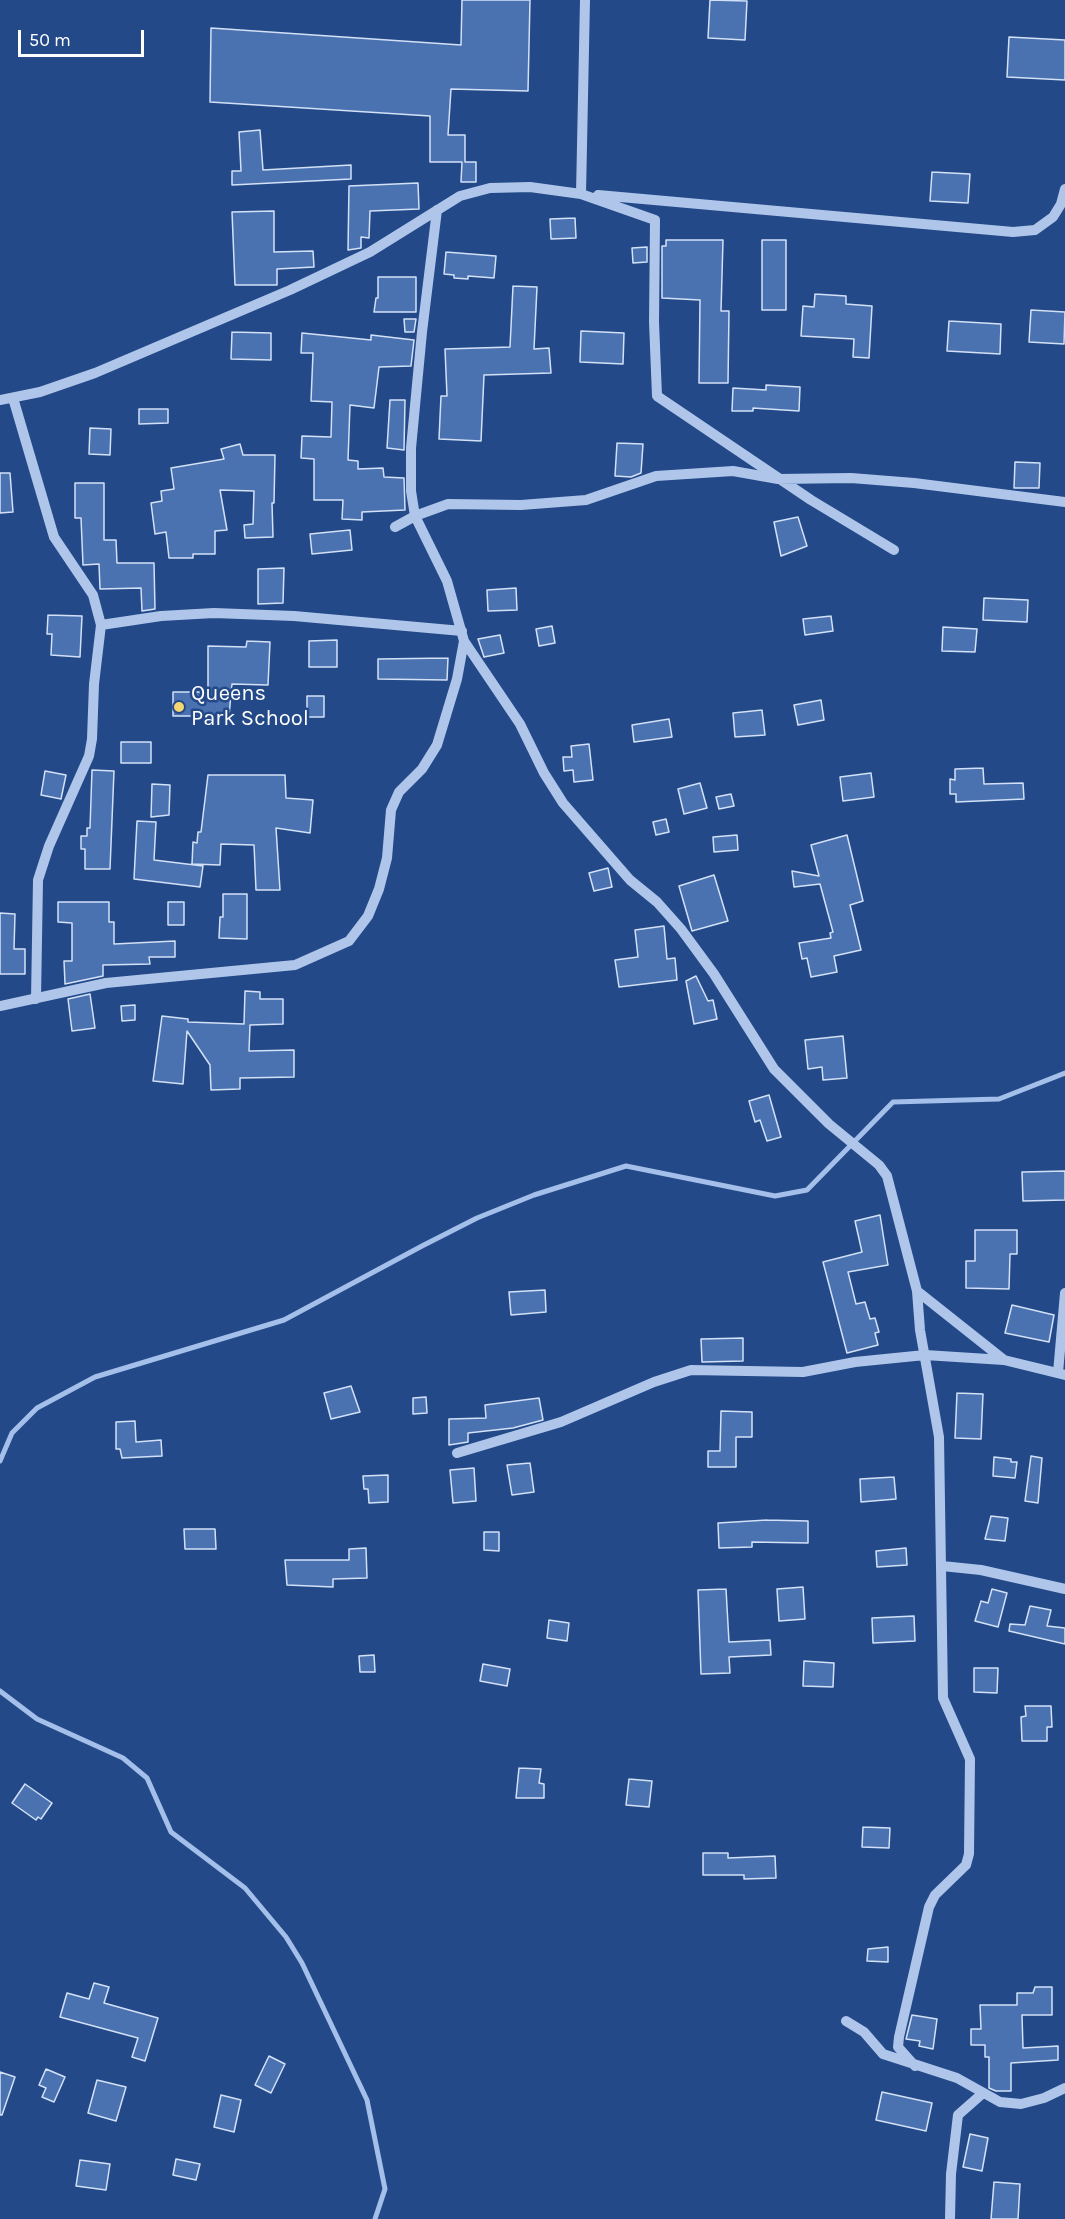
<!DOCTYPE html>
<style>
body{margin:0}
#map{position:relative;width:1065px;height:2219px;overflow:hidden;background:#234988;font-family:Karla,sans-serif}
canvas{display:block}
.scale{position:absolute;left:18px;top:30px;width:126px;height:27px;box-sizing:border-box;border:3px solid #fff;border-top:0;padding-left:8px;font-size:18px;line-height:21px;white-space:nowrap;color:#fff;-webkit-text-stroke:4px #234988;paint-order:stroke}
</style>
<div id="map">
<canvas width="1065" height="2219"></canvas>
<div class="scale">50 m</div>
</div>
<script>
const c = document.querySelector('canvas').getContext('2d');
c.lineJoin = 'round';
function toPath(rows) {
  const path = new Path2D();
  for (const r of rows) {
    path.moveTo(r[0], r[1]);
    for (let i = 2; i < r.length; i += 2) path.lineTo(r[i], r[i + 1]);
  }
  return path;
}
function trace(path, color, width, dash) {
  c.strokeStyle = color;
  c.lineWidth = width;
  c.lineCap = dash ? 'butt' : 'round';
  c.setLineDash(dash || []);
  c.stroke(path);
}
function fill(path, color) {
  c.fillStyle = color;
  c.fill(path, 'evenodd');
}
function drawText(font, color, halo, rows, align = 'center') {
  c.font = font + ' Karla,sans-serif';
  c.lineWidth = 5;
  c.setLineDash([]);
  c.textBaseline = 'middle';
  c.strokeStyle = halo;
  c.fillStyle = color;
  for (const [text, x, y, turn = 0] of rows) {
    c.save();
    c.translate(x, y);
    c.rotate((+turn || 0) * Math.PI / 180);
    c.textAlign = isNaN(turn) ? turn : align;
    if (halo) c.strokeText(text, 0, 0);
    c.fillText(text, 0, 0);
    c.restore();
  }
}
trace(toPath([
 [0,1461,12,1433,37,1408,95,1377,284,1320,422,1246,477,1218,534,1195,626,1166,775,1196,807,1190,893,1102,999,1099,1065,1073],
 [0,1691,37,1719,123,1758,147,1778,171,1832,245,1888,286,1937,302,1963,367,2100,385,2189,375,2219]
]), '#a3bfea', 5);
const building = toPath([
 [462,0,530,0,528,91,451,89,448,135,465,135,465,162,476,162,476,182,461,182,462,162,430,162,430,116,210,102,211,28,461,45,462,0],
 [710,0,747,1,745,40,708,38,710,0],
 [1009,37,1065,40,1065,80,1007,77,1009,37],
 [260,130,263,170,351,165,351,179,232,185,232,171,241,171,239,132,260,130],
 [932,172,970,174,968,203,930,201,932,172],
 [418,183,419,209,370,211,369,238,361,237,361,248,348,250,349,186,418,183],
 [274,211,274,252,313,251,314,267,277,269,277,285,235,285,232,212,274,211],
 [575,218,576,238,551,239,550,219,575,218],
 [666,240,723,240,721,311,729,311,728,383,699,383,700,300,662,298,662,246,666,246,666,240],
 [762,240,786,240,786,310,762,310,762,240],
 [647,247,647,262,633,263,632,248,647,247],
 [446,252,496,256,494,278,468,276,468,279,454,278,454,275,444,274,446,252],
 [378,277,416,277,416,312,374,312,376,298,378,298,378,277],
 [513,286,537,287,534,349,549,348,551,373,484,375,481,441,439,439,441,396,447,396,445,349,510,347,513,286],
 [815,294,846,296,846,304,872,306,869,358,853,357,854,339,801,336,803,306,814,307,815,294],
 [1031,310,1065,312,1064,344,1029,342,1031,310],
 [404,319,416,319,414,332,405,332,404,319],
 [949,321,1001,324,1000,354,947,351,949,321],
 [581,331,624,333,623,364,580,362,581,331],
 [232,332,271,333,271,360,231,359,232,332],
 [302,333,371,340,371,335,414,340,411,366,379,367,374,408,350,405,348,460,358,461,358,469,383,468,384,477,404,478,405,510,362,512,362,520,342,519,343,500,314,500,314,459,301,458,302,436,331,437,332,402,311,401,313,353,301,353,302,333],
 [766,385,800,387,799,411,753,408,753,411,732,411,733,388,766,390,766,385],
 [390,400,405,400,404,450,387,448,390,400],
 [139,409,168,409,168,423,139,424,139,409],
 [90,428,111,429,110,455,89,454,90,428],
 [617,443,643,444,641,473,631,477,615,476,617,443],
 [240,444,243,455,275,455,274,503,272,503,273,537,245,538,244,525,253,524,254,491,220,490,227,530,215,531,215,554,193,554,193,558,169,558,166,532,155,534,151,503,162,501,161,491,174,489,171,468,224,459,221,449,240,444],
 [1015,462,1040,463,1039,488,1014,488,1015,462],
 [0,473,10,473,13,512,0,513,0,473],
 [75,483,104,483,104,540,116,540,117,563,154,563,155,609,142,611,141,588,100,589,99,564,83,565,81,518,75,518,75,483],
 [798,517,807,546,781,556,774,522,798,517],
 [350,530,352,550,312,554,310,534,350,530],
 [284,568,283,603,258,604,258,569,284,568],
 [516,588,517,610,488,611,487,590,516,588],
 [984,598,1028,600,1027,622,983,620,984,598],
 [48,615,82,616,80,657,51,655,52,634,47,634,48,615],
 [831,616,833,631,805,635,803,619,831,616],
 [552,626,555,643,539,646,536,629,552,626],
 [943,627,977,629,975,652,942,651,943,627],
 [500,635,504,653,484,657,478,639,500,635],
 [337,640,337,667,309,667,309,641,337,640],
 [247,641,270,642,268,685,232,684,229,716,173,716,173,692,208,692,208,646,246,647,247,641],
 [448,658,447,680,378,679,378,659,448,658],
 [307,696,324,696,324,717,307,717,307,696],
 [821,700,824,720,798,725,794,705,821,700],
 [762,710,765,735,735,737,733,713,762,710],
 [669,719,672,737,634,742,632,725,669,719],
 [121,742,151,742,151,763,121,763,121,742],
 [589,744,593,780,574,782,573,770,564,771,563,757,572,757,571,746,589,744],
 [983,768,984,784,1023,783,1024,799,956,802,956,794,950,794,950,779,955,780,955,769,983,768],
 [92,770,114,771,110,869,85,869,85,849,81,849,81,836,87,836,87,828,90,828,92,770],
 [45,771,66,775,61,799,41,795,45,771],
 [871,773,874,797,843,801,840,777,871,773],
 [208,775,285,775,286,798,313,800,310,833,276,828,280,890,256,890,254,845,221,844,220,865,192,864,193,842,197,843,198,832,201,832,208,775],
 [700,783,707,808,684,814,678,789,700,783],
 [152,784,170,785,169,815,151,817,152,784],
 [731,794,734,806,719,809,716,797,731,794],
 [666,819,669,832,656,835,653,822,666,819],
 [137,821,156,822,154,860,203,866,200,887,134,879,137,821],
 [737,835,738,850,714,852,713,837,737,835],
 [847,835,863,901,850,905,861,950,834,956,837,972,811,977,807,958,802,959,799,943,831,938,830,933,833,932,820,884,794,887,792,871,819,876,811,845,847,835],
 [608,868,612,887,594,891,589,873,608,868],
 [714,875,728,921,692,931,679,886,714,875],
 [223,894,247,894,247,939,219,938,220,917,223,917,223,894],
 [58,902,109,902,109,922,114,922,114,944,175,941,175,957,149,957,150,964,103,965,103,976,65,984,64,961,72,961,72,923,58,922,58,902],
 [168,902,184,902,184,925,168,925,168,902],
 [0,913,15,914,14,949,25,949,25,974,0,974,0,913],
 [664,926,667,959,675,958,677,980,619,987,615,960,638,957,635,930,664,926],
 [696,976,708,1001,713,1000,717,1019,694,1024,686,981,696,976],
 [245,991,260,992,260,999,283,999,283,1024,250,1025,249,1051,294,1050,294,1077,240,1078,240,1089,211,1090,210,1065,187,1031,183,1084,153,1081,162,1016,188,1019,188,1022,244,1024,245,991],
 [90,994,95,1028,72,1031,68,999,90,994],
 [135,1005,135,1020,122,1021,121,1006,135,1005],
 [843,1036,847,1078,823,1080,822,1067,808,1069,805,1040,843,1036],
 [769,1095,781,1137,767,1141,760,1120,755,1122,749,1101,769,1095],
 [1065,1171,1065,1200,1023,1201,1022,1172,1065,1171],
 [880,1215,888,1265,848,1272,856,1304,865,1302,870,1319,875,1318,879,1332,875,1333,878,1345,847,1353,823,1262,862,1252,855,1221,880,1215],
 [975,1230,1017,1230,1017,1254,1010,1254,1009,1289,966,1288,966,1261,975,1261,975,1230],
 [545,1290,546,1312,511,1315,509,1292,545,1290],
 [1012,1305,1054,1315,1049,1342,1005,1333,1012,1305],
 [743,1338,743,1361,702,1362,701,1339,743,1338],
 [351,1386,360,1412,331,1419,324,1393,351,1386],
 [957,1393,983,1394,981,1439,955,1438,957,1393],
 [426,1397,427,1413,413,1414,413,1398,426,1397],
 [539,1398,543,1420,513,1428,468,1433,468,1442,449,1445,449,1419,486,1418,485,1405,539,1398],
 [721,1411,752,1412,752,1437,736,1437,736,1467,708,1467,708,1451,720,1451,721,1411],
 [135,1421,136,1442,161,1440,162,1456,122,1458,120,1449,116,1449,116,1422,135,1421],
 [1031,1456,1042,1458,1038,1503,1025,1501,1031,1456],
 [994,1457,1011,1459,1011,1462,1017,1462,1015,1478,993,1476,994,1457],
 [530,1463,534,1492,512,1495,507,1465,530,1463],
 [474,1468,476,1501,453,1503,450,1470,474,1468],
 [388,1475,388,1502,369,1503,368,1489,364,1489,363,1476,388,1475],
 [894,1477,896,1499,861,1502,860,1479,894,1477],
 [991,1516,1008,1518,1005,1541,985,1539,991,1516],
 [767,1520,808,1521,808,1543,752,1542,752,1547,719,1548,718,1523,767,1520],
 [184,1529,215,1529,216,1549,185,1549,184,1529],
 [484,1532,499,1532,499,1551,484,1550,484,1532],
 [366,1548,367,1578,333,1579,333,1587,287,1585,285,1560,349,1560,349,1549,366,1548],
 [906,1548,907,1565,877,1567,876,1551,906,1548],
 [803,1587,805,1619,779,1621,777,1589,803,1587],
 [726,1589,729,1642,770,1640,771,1655,729,1657,730,1673,701,1674,698,1590,726,1589],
 [992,1589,1007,1593,998,1627,975,1621,981,1601,988,1603,992,1589],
 [1030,1606,1051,1610,1047,1626,1065,1628,1065,1644,1009,1631,1010,1624,1025,1625,1030,1606],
 [914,1616,915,1641,873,1643,872,1618,914,1616],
 [549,1620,569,1623,567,1641,547,1638,549,1620],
 [374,1655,375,1672,360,1672,359,1656,374,1655],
 [804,1661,834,1663,833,1687,803,1686,804,1661],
 [483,1664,510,1669,507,1686,480,1681,483,1664],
 [974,1668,998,1668,997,1693,974,1692,974,1668],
 [1025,1706,1051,1706,1052,1727,1047,1727,1047,1741,1022,1741,1021,1717,1026,1716,1025,1706],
 [519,1768,541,1769,539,1783,544,1784,544,1798,516,1798,519,1768],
 [629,1779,652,1781,649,1807,626,1805,629,1779],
 [25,1784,52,1803,41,1819,38,1817,36,1820,12,1803,25,1784],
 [863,1827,890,1828,889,1848,862,1847,863,1827],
 [703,1853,728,1853,728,1858,775,1856,776,1878,744,1879,744,1875,703,1875,703,1853],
 [888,1947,888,1962,867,1961,868,1949,888,1947],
 [94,1983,109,1987,104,2003,158,2018,145,2061,132,2057,138,2038,60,2017,67,1993,89,1999,94,1983],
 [1035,1987,1052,1987,1052,2015,1022,2015,1023,2048,1058,2046,1058,2060,1011,2063,1011,2091,996,2091,989,2088,989,2057,985,2057,985,2045,971,2045,971,2029,981,2029,980,2005,1017,2005,1017,1993,1033,1993,1035,1987],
 [912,2015,937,2019,933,2049,919,2046,920,2041,906,2039,912,2015],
 [269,2056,285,2064,271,2093,255,2085,269,2056],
 [46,2069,65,2077,54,2102,42,2097,46,2088,39,2085,46,2069],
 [0,2072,15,2077,2,2115,0,2115,0,2072],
 [97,2080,126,2087,116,2121,88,2113,97,2080],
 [882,2092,932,2103,926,2131,876,2120,882,2092],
 [221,2095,241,2100,234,2132,214,2127,221,2095],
 [970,2134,988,2138,982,2171,963,2167,970,2134],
 [176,2159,200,2164,196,2180,173,2175,176,2159],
 [80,2160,110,2164,106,2190,76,2186,80,2160],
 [994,2182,1020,2184,1018,2219,991,2219,994,2182]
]);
fill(building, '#4b72b0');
trace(building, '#d3e1f7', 1.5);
trace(toPath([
 [581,194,655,220,654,322,657,396,811,500,894,550],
 [598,195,1013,232,1035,230,1053,217,1061,204,1065,189],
 [13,398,54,537,93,595,101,625,94,684,92,739,89,756,49,846,38,880,36,999],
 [0,400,40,392,95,373,290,290,370,252,460,196,490,188,530,187,581,194,585,0],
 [395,527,415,516,448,504,521,505,586,500,656,476,733,471,778,479,851,478,914,483,1065,502],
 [101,625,161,616,214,613,294,616,462,631],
 [464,641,520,724,544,773,563,803,630,880,657,902,681,929,714,974,774,1069,829,1124,879,1165,887,1176,917,1291,1004,1360],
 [0,1006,106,983,295,965,349,941,368,916,379,889,387,858,391,810,399,792,422,769,437,745,457,679,464,641,447,581,415,516,411,491,411,448,422,332,437,210],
 [1058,1373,1065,1293],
 [457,1453,561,1422,654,1382,691,1370,803,1372,855,1362,925,1355,1004,1360,1065,1375],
 [942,1566,981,1570,1065,1589],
 [846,2021,864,2032,883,2054,957,2078,1000,2102,1021,2104,1044,2098,1065,2088],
 [915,2066,898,2047,899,2037,929,1907,935,1895,966,1865,969,1854,970,1759,943,1698,939,1437,920,1330,917,1291],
 [950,2219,951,2174,958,2115,983,2093]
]), '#afc6ea', 10);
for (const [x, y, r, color] of [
 [179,707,6,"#f4d772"]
]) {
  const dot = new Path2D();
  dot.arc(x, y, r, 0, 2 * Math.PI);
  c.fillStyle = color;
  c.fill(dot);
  trace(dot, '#234988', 2);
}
drawText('22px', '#fff', '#234988', [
 ["Queens",191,694],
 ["Park School",191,719]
], 'left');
</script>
